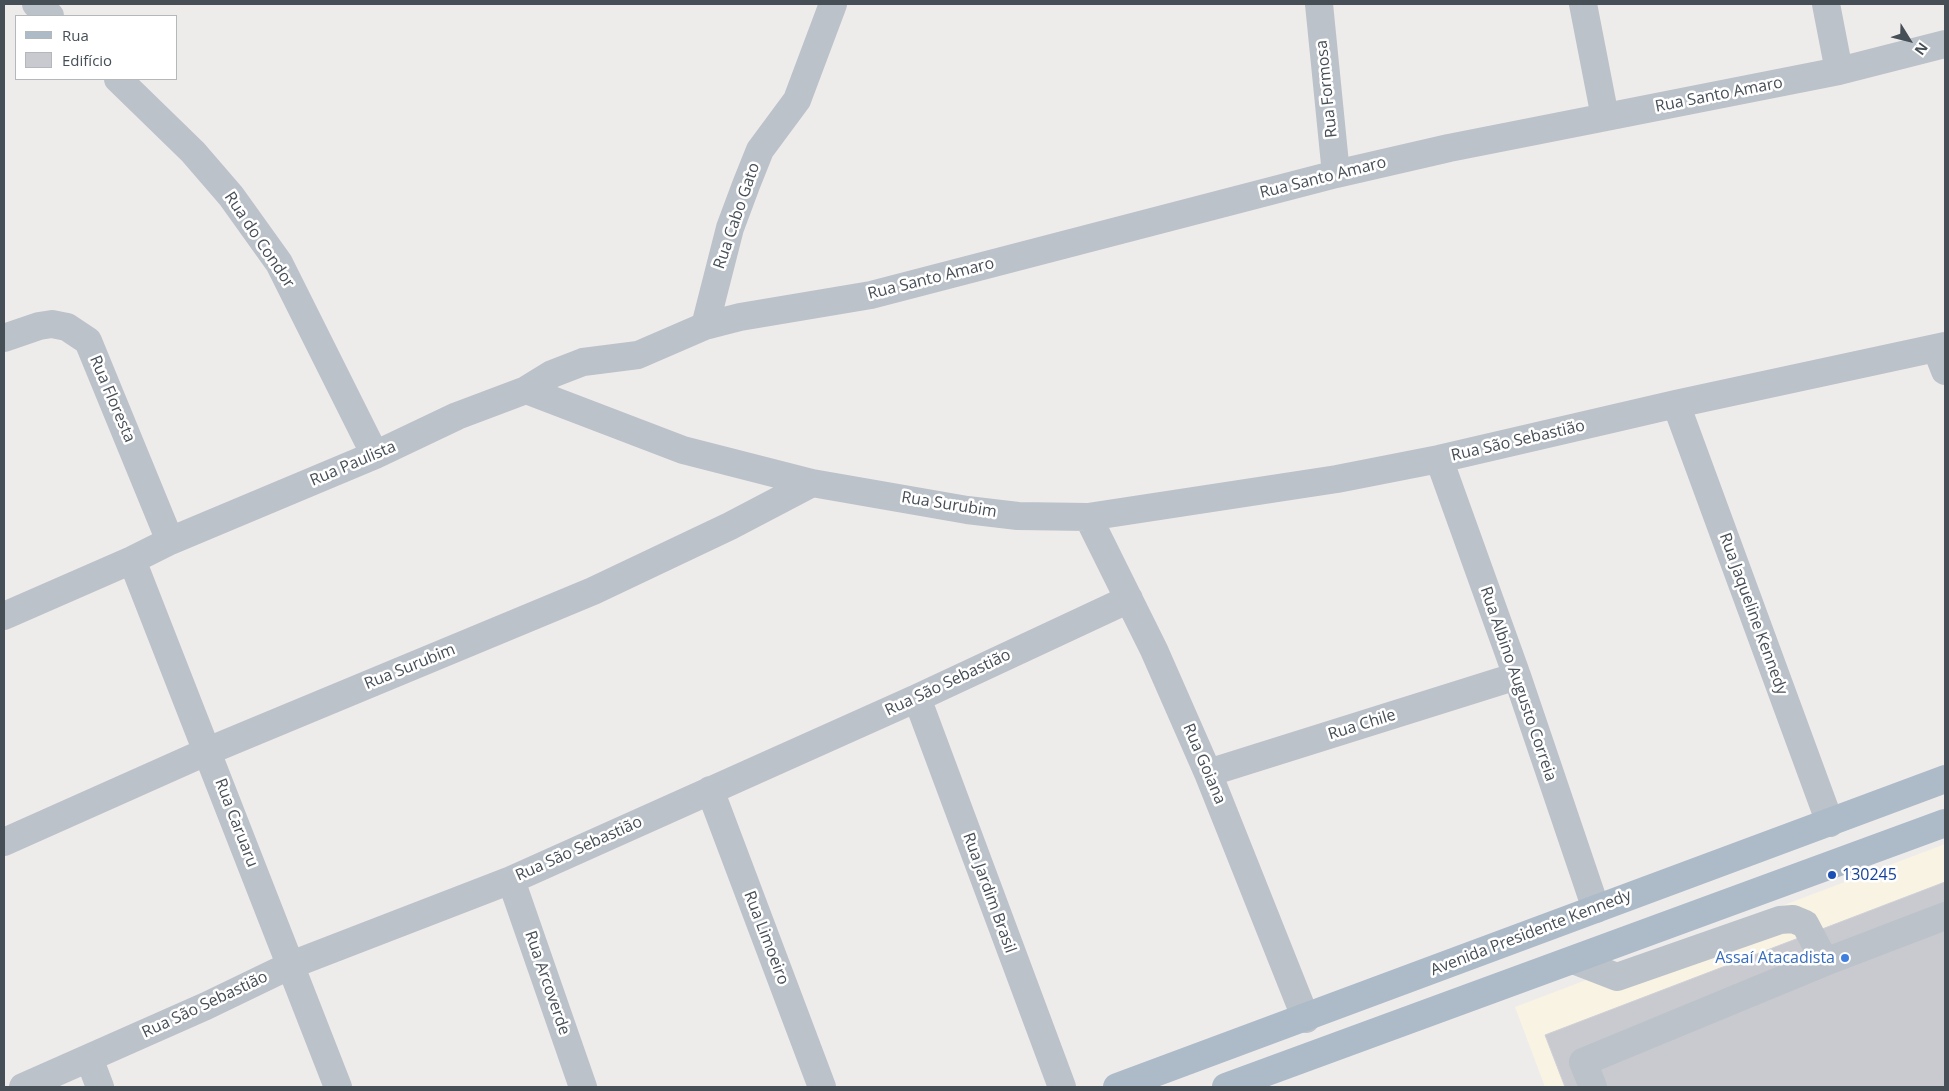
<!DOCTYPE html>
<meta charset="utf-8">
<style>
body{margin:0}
#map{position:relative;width:1949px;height:1091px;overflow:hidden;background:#eeebeb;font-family:"Open Sans",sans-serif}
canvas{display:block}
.frame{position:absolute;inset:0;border:5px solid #464e56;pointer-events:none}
.legend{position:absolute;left:15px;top:15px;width:162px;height:65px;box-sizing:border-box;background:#fff;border:1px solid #b5b8bb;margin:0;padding:6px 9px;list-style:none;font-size:15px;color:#464e56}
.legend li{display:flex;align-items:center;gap:10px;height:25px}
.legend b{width:25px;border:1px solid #b5b8bb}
.north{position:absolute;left:1884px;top:15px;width:50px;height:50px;-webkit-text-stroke:4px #fff;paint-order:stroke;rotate:126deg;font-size:14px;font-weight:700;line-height:20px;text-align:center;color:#464e56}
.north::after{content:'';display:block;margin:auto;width:18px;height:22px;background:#464e56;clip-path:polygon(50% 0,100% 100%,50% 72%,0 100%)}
</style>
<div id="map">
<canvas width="1949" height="1091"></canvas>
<div class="frame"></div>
<ul class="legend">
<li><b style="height:6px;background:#adbac8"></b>Rua</li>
<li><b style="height:14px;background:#c9cad0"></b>Edifício</li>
</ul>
<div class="north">N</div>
</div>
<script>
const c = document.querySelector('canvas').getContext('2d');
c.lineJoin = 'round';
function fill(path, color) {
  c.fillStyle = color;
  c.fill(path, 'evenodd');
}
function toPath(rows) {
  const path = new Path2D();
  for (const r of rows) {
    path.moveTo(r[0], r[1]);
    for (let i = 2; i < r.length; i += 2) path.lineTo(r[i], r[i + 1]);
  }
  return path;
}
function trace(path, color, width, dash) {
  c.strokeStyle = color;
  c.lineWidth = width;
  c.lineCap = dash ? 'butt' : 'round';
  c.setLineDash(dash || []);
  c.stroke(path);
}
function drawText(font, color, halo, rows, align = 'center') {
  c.font = font + ' "Open Sans",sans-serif';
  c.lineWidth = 5;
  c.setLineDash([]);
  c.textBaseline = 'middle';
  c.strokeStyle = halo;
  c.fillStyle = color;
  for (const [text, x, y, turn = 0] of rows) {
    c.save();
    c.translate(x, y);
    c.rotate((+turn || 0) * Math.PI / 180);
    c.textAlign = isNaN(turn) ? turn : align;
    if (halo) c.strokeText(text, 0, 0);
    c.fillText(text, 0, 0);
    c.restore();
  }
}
fill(toPath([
 [1945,844,1945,1087,1545,1087,1515,1007]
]), '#f9f3e4');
const building = toPath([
 [1945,882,1945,1087,1565,1087,1545,1035,1945,882]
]);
fill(building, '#c9cad0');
trace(building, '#d0d1d6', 1);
trace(toPath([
 [36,4,50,16],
 [1319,4,1336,174],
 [1583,4,1605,117],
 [1826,4,1839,71],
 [118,79,193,152,231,196,279,263,375,455],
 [705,326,730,228,746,185,760,150,797,100,833,4],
 [4,338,39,326,52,324,67,327,88,341,170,541],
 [1936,348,1945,371],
 [526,390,683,450,812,483,967,510,1018,516,1088,517,1337,479,1439,459,1676,404,1945,346],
 [1676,404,1830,823],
 [1439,459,1517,676,1596,909],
 [1088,517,1154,650,1208,773,1306,1019],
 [132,560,338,1087],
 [4,616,132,560,170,541,375,455,457,416,526,390,552,374,583,362,638,355,705,326,740,317,871,295,1336,174,1449,148,1839,71,1945,44],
 [917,698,1062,1087],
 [1208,773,1517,676],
 [710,790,822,1087],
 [4,842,208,751,593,591,730,526,812,483],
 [511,880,583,1087],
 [1573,960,1617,977,1780,920,1793,919,1805,924,1825,962],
 [89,1058,100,1087],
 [23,1087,206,1006,291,965,511,880,917,698,1129,599],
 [1593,1087,1583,1062,1825,962,1945,916]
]), '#bbc2c9', 28);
trace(toPath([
 [1117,1087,1945,779],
 [1226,1087,1945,823]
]), '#adbac8', 28);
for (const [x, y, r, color] of [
 [1832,875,5,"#1a4fb4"],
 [1845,958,5,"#3f7fe0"]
]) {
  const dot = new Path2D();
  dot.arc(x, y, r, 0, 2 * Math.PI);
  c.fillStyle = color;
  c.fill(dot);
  trace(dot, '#fff', 2);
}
drawText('16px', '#464e56', '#fff', [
 ["Rua Formosa",1327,89,-96],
 ["Rua Santo Amaro",1719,95,-11],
 ["Rua Santo Amaro",1323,178,-14],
 ["Rua Cabo Gato",737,216,-71],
 ["Rua do Condor",259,240,56],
 ["Rua Santo Amaro",931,279,-14],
 ["Rua Floresta",112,399,67],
 ["Rua São Sebastião",1518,441,-13],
 ["Rua Paulista",353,464,-23],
 ["Rua Surubim",949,505,9],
 ["Rua Jaqueline Kennedy",1753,614,70],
 ["Rua Surubim",410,667,-22],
 ["Rua São Sebastião",948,683,-25],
 ["Rua Albino Augusto Correia",1518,684,71],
 ["Rua Chile",1362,725,-17],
 ["Rua Goiana",1204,764,67],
 ["Rua Caruaru",236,823,69],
 ["Rua São Sebastião",579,849,-24],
 ["Rua Jardim Brasil",989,893,70],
 ["Avenida Presidente Kennedy",1531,933,-21],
 ["Rua Limoeiro",766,938,69],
 ["Rua Arcoverde",547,983,71],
 ["Rua São Sebastião",205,1005,-25]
]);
drawText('16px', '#164399', '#fff', [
 ["130245",1842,875]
], 'left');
drawText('16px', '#366cbe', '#fff', [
 ["Assaí Atacadista",1835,958]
], 'right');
</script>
